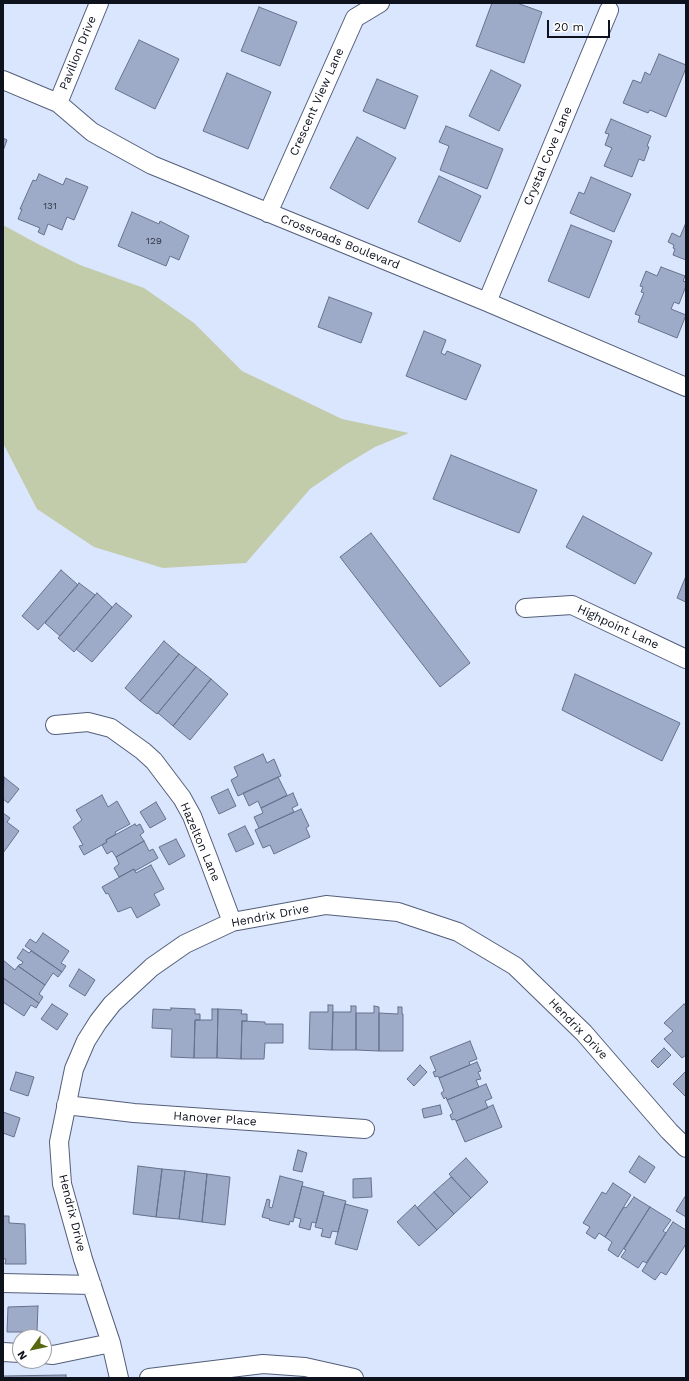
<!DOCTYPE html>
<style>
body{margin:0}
#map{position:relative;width:689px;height:1381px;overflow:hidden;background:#dae5fe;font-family:"Work Sans",sans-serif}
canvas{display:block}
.frame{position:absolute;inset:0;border:4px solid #0e121d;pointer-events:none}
.north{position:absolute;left:12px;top:1329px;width:40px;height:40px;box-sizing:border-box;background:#fff;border:1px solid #9fa0a5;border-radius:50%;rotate:237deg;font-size:11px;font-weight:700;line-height:16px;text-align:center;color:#0e121d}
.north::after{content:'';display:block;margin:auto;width:14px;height:18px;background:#566710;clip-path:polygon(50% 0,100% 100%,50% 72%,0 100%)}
.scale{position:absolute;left:547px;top:20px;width:63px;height:18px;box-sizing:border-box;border:2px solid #0e121d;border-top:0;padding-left:5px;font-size:12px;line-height:14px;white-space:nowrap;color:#0e121d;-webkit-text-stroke:3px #fff;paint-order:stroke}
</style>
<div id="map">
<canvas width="689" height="1381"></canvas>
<div class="frame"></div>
<div class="north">N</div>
<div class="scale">20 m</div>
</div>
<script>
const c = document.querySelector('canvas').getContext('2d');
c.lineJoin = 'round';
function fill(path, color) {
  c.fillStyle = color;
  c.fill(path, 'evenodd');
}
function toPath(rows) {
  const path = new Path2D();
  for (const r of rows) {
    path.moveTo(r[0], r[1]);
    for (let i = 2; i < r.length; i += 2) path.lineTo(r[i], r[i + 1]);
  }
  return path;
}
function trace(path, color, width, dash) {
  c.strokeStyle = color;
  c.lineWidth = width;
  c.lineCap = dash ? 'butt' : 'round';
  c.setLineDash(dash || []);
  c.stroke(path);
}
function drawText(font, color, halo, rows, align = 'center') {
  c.font = font + ' "Work Sans",sans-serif';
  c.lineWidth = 3.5;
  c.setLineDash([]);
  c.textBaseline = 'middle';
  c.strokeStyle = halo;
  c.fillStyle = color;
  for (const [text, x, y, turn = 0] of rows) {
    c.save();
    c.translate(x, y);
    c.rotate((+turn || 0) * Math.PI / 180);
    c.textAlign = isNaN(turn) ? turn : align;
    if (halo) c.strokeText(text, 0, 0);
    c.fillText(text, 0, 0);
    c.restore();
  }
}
fill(toPath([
 [3,225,38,244,80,265,144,288,194,323,242,371,342,419,409,433,375,447,345,465,310,489,246,563,163,568,94,547,37,509,3,443]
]), '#c2ccaa');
const building = toPath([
 [492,3,517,3,542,12,524,63,476,46,492,3],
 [259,7,297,22,280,66,241,51,259,7],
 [139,40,179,59,155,109,115,89,139,40],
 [659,54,686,65,686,68,666,117,650,110,648,113,623,103,633,80,641,83,645,72,650,75,659,54],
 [491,70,521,85,499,131,469,116,491,70],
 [227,73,271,92,248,149,203,131,227,73],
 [377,79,418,96,405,129,363,111,377,79],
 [611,119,651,136,647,146,649,147,644,161,639,159,632,177,604,166,612,148,605,145,609,134,605,133,611,119],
 [446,126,503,149,487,189,440,170,449,146,439,142,446,126],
 [357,137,396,158,368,209,330,188,357,137],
 [3,138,7,140,3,151,3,138],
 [39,174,63,185,66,178,88,187,74,220,67,217,62,230,48,224,44,235,38,232,40,228,18,219,22,209,20,209,33,180,36,181,39,174],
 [439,176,481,196,460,242,418,222,439,176],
 [591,177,631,194,614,232,570,213,579,192,584,194,591,177],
 [132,212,159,224,160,221,189,236,179,260,170,256,166,266,118,246,132,212],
 [571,225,612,241,589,298,548,281,571,225],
 [685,225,686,225,686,260,673,255,675,249,673,248,674,245,668,242,672,233,680,237,685,225],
 [661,267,685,276,683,281,686,282,686,286,679,304,674,302,671,309,686,315,677,338,638,322,640,316,635,314,644,293,641,292,643,287,640,286,646,271,657,276,661,267],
 [329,297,372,313,361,343,318,327,329,297],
 [424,331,446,340,441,353,445,355,447,351,481,365,466,400,406,376,424,331],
 [451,455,537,490,519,533,433,499,451,455],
 [583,516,652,553,635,584,566,547,583,516],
 [371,533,470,663,440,687,340,557,371,533],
 [61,570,78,585,38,630,22,616,61,570],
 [686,576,686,602,677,598,686,576],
 [79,583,95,595,60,636,45,623,79,583],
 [97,593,112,607,74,652,58,638,97,593],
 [116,603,132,616,92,662,76,649,116,603],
 [164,641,179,654,140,701,125,688,164,641],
 [179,654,196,667,157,714,140,701,179,654],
 [196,667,211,679,173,726,158,713,196,667],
 [575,674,680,723,662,761,562,710,575,674],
 [211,679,228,694,190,740,173,726,211,679],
 [263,754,267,763,274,759,281,776,238,796,231,780,238,776,234,767,263,754],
 [4,777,19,789,8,803,3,799,4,777],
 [278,777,287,795,261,808,258,801,249,806,243,793,278,777],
 [228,789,236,806,219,814,211,797,228,789],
 [293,793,298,805,292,808,294,812,259,828,254,817,263,813,261,808,293,793],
 [102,795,108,807,117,801,130,824,115,832,116,834,106,840,107,842,84,855,79,846,83,845,73,827,82,820,76,810,102,795],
 [156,802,166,819,150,828,140,812,156,802],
 [301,809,309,826,306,828,310,837,274,854,270,845,263,848,255,830,301,809],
 [3,813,10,818,7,822,19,831,3,853,3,813],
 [135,824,136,826,140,824,144,832,140,835,144,841,116,857,112,851,107,854,102,845,107,842,106,840,135,824],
 [245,826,254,844,236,852,228,834,245,826],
 [176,839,185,856,169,865,159,847,176,839],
 [144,841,149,851,153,849,158,858,135,871,134,869,119,877,114,868,119,864,116,857,144,841],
 [151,865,164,889,154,894,160,905,137,918,131,907,118,912,108,893,106,894,102,887,134,869,136,873,151,865],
 [43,933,69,951,61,963,66,966,62,972,25,946,30,939,36,943,43,933],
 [23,949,29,953,31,951,62,972,58,977,53,973,45,985,18,966,20,964,21,965,23,962,17,958,23,949],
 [3,960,15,970,18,966,45,985,39,994,43,997,39,1003,3,978,3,960],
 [79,969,95,980,85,996,69,986,79,969],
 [3,978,39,1003,36,1008,31,1005,24,1016,3,1002,3,978],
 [52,1004,68,1014,57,1030,41,1019,52,1004],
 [684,1004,686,1006,686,1055,682,1058,664,1039,673,1031,664,1023,684,1004],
 [328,1005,333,1005,332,1050,309,1049,310,1012,328,1012,328,1005],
 [351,1006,356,1006,356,1050,332,1050,333,1012,351,1012,351,1006],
 [374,1006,379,1007,379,1051,356,1050,356,1013,374,1013,374,1006],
 [398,1007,402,1007,402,1014,403,1014,403,1051,379,1051,379,1013,398,1014,398,1007],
 [171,1008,195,1009,195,1014,200,1014,200,1020,195,1020,194,1058,171,1057,172,1029,152,1028,153,1009,171,1010,171,1008],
 [212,1009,218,1009,217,1058,194,1058,195,1020,212,1020,212,1009],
 [218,1009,242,1010,241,1014,247,1014,247,1021,242,1021,241,1059,217,1058,218,1009],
 [242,1021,265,1022,265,1024,283,1024,283,1043,265,1043,264,1059,241,1059,242,1021],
 [470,1041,477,1059,469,1062,470,1065,439,1078,438,1076,435,1077,433,1072,436,1071,430,1057,470,1041],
 [664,1048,671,1055,658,1068,651,1061,664,1048],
 [477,1062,481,1071,478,1072,481,1079,476,1080,479,1087,447,1100,446,1097,444,1099,441,1093,444,1091,439,1078,477,1062],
 [420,1065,427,1072,414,1086,407,1079,420,1065],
 [686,1071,686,1097,673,1084,686,1071],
 [16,1072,34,1077,28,1096,10,1090,16,1072],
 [486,1084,492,1098,485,1101,488,1108,456,1121,455,1119,452,1120,450,1115,453,1113,447,1100,486,1084],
 [440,1105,442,1114,424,1118,422,1109,440,1105],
 [493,1105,502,1127,465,1142,456,1121,493,1105],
 [3,1112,20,1118,14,1137,3,1133,3,1112],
 [298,1150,307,1153,302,1172,293,1170,298,1150],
 [639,1156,655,1167,645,1183,629,1172,639,1156],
 [466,1158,488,1182,471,1198,449,1174,466,1158],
 [138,1166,162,1169,156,1217,133,1214,138,1166],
 [162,1169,185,1171,179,1219,156,1217,162,1169],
 [185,1171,207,1174,202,1222,179,1219,185,1171],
 [207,1174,230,1177,225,1225,202,1222,207,1174],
 [280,1176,303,1182,293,1222,290,1221,289,1225,269,1220,270,1219,262,1217,267,1199,270,1200,269,1207,272,1208,280,1176],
 [451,1177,471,1198,454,1214,434,1192,451,1177],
 [371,1178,372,1197,353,1198,353,1179,371,1178],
 [613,1183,631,1195,605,1237,599,1233,595,1239,586,1233,590,1227,583,1223,602,1192,606,1194,613,1183],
 [302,1186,324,1192,316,1223,312,1222,310,1230,299,1227,301,1219,294,1217,302,1186],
 [434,1192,454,1214,437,1230,417,1208,434,1192],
 [323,1195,346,1201,338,1232,332,1231,330,1238,321,1236,323,1229,315,1227,323,1195],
 [686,1195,686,1217,676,1211,686,1195],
 [634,1197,650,1207,618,1257,608,1250,612,1242,605,1237,624,1207,626,1208,634,1197],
 [345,1204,368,1210,357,1250,335,1244,345,1204],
 [415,1205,437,1230,419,1246,397,1222,415,1205],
 [650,1207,671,1220,663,1231,666,1233,646,1263,643,1261,638,1268,621,1257,626,1250,624,1249,650,1207],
 [3,1216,9,1216,9,1223,25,1224,26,1264,5,1264,6,1259,3,1259,3,1216],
 [673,1222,686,1230,686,1244,666,1275,661,1272,655,1280,642,1271,673,1222],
 [38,1306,37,1332,7,1332,8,1307,38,1306],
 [66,1375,66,1378,3,1378,3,1376,66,1375]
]);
fill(building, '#9eabc8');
trace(building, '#66718d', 1);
const street = toPath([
 [3,80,58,103,92,132,152,165,487,302,686,387],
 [58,103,99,3],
 [268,213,355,18,380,3],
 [487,302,609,10],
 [525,608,572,605,686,659],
 [55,725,88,722,111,728,143,751,154,761,182,798,192,816,207,855,232,922],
 [66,1105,134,1113,365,1129],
 [3,1283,92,1285],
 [3,1352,20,1353],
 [44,1354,53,1355,111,1343],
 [119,1378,111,1343,83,1259,62,1184,59,1142,74,1069,86,1041,98,1022,112,1004,152,967,185,944,232,922,326,905,398,912,458,932,515,966,584,1033,669,1131,686,1148],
 [149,1378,263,1364,305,1367,354,1378]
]);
trace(street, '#535f79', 20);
trace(street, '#fff', 18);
drawText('10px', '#323848', null, [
 ["131",50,206],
 ["129",154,241]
]);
drawText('12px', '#0e121d', '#fff', [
 ["Pavilion Drive",78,53,-68],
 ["Crescent View Lane",317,102,-66],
 ["Crystal Cove Lane",548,156,-67],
 ["Crossroads Boulevard",340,242,22],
 ["Highpoint Lane",618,627,25],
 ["Hazelton Lane",200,842,67],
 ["Hendrix Drive",270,916,-11],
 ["Hendrix Drive",578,1029,46],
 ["Hanover Place",215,1119,4],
 ["Hendrix Drive",72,1213,76]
]);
</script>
